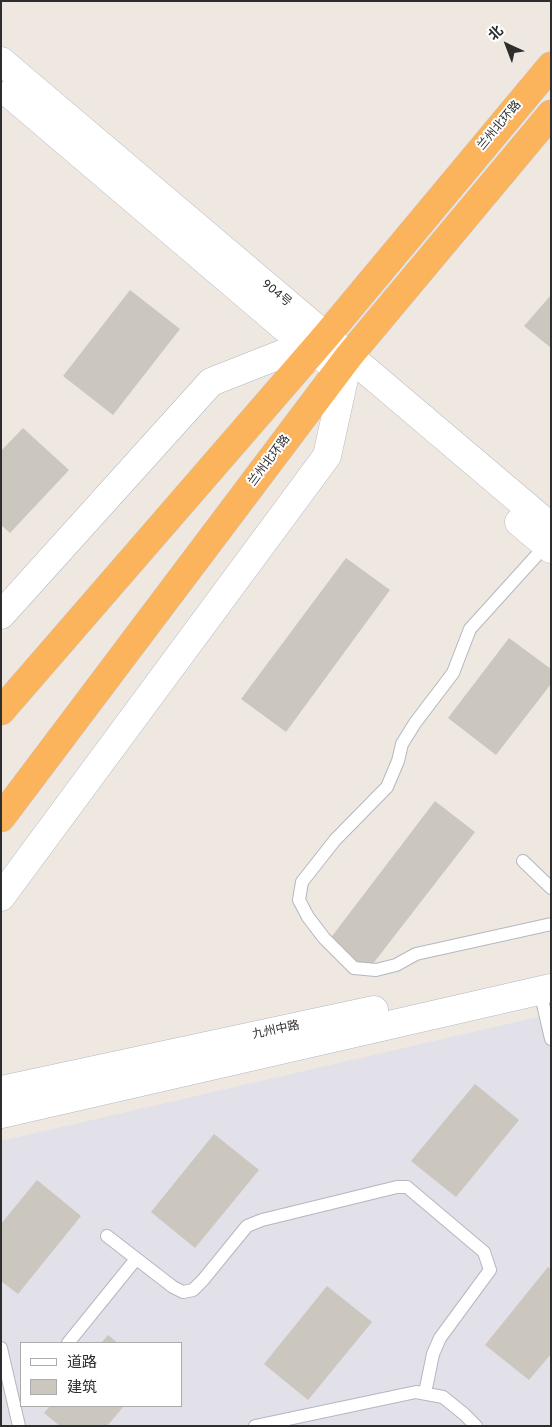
<!DOCTYPE html>
<meta charset="utf-8">
<style>
body{margin:0}
#map{position:relative;width:552px;height:1427px;overflow:hidden;background:#efe8e0;font-family:Overpass,"Noto Sans SC",sans-serif}
canvas{display:block}
.frame{position:absolute;inset:0;border:2px solid #2d2d2d;pointer-events:none}
.legend{position:absolute;left:20px;top:1342px;width:162px;height:65px;box-sizing:border-box;background:#fff;border:1px solid #ababab;margin:0;padding:6px 9px;list-style:none;font-size:15px;color:#2d2d2d}
.legend li{display:flex;align-items:center;gap:10px;height:25px}
.legend b{width:25px;border:1px solid #ababab}
.north{position:absolute;left:482px;top:20px;width:50px;height:50px;-webkit-text-stroke:4px #fff;paint-order:stroke;rotate:317deg;font-size:14px;font-weight:700;line-height:20px;text-align:center;color:#2d2d2d}
.north::after{content:'';display:block;margin:auto;width:18px;height:22px;background:#2d2d2d;clip-path:polygon(50% 0,100% 100%,50% 72%,0 100%)}
</style>
<div id="map">
<canvas width="552" height="1427"></canvas>
<div class="frame"></div>
<ul class="legend">
<li><b style="height:6px;background:#fff"></b>道路</li>
<li><b style="height:14px;background:#cbc6be"></b>建筑</li>
</ul>
<div class="north">北</div>
</div>
<script>
const c = document.querySelector('canvas').getContext('2d');
c.lineJoin = 'round';
function fill(path, color) {
  c.fillStyle = color;
  c.fill(path, 'evenodd');
}
function toPath(rows) {
  const path = new Path2D();
  for (const r of rows) {
    path.moveTo(r[0], r[1]);
    for (let i = 2; i < r.length; i += 2) path.lineTo(r[i], r[i + 1]);
  }
  return path;
}
function trace(path, color, width, dash) {
  c.strokeStyle = color;
  c.lineWidth = width;
  c.lineCap = dash ? 'butt' : 'round';
  c.setLineDash(dash || []);
  c.stroke(path);
}
function drawText(font, color, halo, rows, align = 'center') {
  c.font = font + ' Overpass,"Noto Sans SC",sans-serif';
  c.lineWidth = 4;
  c.setLineDash([]);
  c.textBaseline = 'middle';
  c.strokeStyle = halo;
  c.fillStyle = color;
  for (const [text, x, y, turn = 0] of rows) {
    c.save();
    c.translate(x, y);
    c.rotate((+turn || 0) * Math.PI / 180);
    c.textAlign = isNaN(turn) ? turn : align;
    if (halo) c.strokeText(text, 0, 0);
    c.fillText(text, 0, 0);
    c.restore();
  }
}
fill(toPath([
 [551,1014,551,1426,1,1426,1,1141],
 [21,1343,181,1343,181,1406,21,1406]
]), '#e2e0e8');
fill(toPath([
 [130,290,180,329,113,415,63,376],
 [551,295,551,348,524,326],
 [23,428,69,470,10,533,1,525,1,451],
 [346,558,390,590,286,732,241,699],
 [509,638,551,669,551,684,496,755,448,718],
 [435,801,475,832,365,974,326,944],
 [475,1084,519,1120,456,1197,411,1161],
 [214,1134,259,1170,195,1248,151,1212],
 [37,1180,81,1216,18,1294,1,1281,1,1224],
 [548,1267,551,1269,551,1354,529,1380,485,1345],
 [327,1286,372,1322,308,1400,264,1364],
 [108,1335,118,1343,101,1343],
 [50,1406,124,1406,107,1426,60,1426,44,1413]
]), '#cbc6be');
const service = toPath([
 [546,545,470,629,453,673,415,723,402,744,398,761,387,787,335,840,302,882,299,900,308,917,324,938,354,968,376,970,396,965,416,954,551,924],
 [523,861,551,888],
 [540,991,551,1039],
 [107,1236,173,1287,183,1292,193,1290,203,1280,247,1226,262,1220,397,1187,407,1187,484,1252,490,1270,440,1338,433,1354,425,1393],
 [68,1343,136,1259],
 [1,1348,19,1426],
 [255,1426,416,1392,443,1397,464,1414,476,1426]
]);
const tertiary = toPath([
 [1,61,551,527],
 [10,94,305,345,333,365],
 [519,522,551,549],
 [1,615,211,382,320,339],
 [1,897,327,456,349,356],
 [1,1090,374,1010],
 [1,1114,551,988]
]);
const trunk = toPath([
 [1,711,326,336,551,66],
 [1,818,349,356,551,114]
]);
trace(service, '#b3b7c1', 14);
trace(tertiary, '#b3b7c1', 29);
trace(trunk, '#c8c8c8', 29);
trace(service, '#fff', 12);
trace(tertiary, '#fff', 28);
trace(trunk, '#fbb35c', 28);
drawText('12px', '#2d2d2d', '#fff', [
 ["兰州北环路",500,126,-50],
 ["904号",276,294,40],
 ["兰州北环路",270,461,-53],
 ["九州中路",276,1031,-12]
]);
</script>
